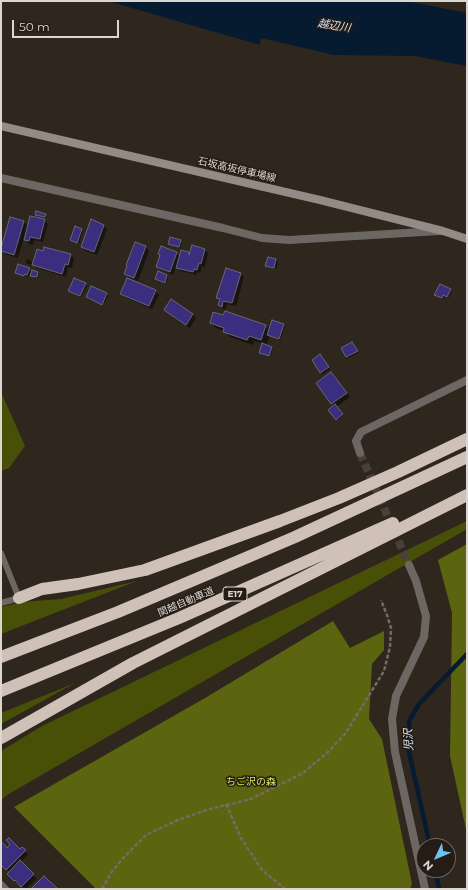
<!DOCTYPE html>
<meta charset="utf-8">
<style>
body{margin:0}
#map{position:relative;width:468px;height:890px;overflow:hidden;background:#2f261e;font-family:Montserrat,sans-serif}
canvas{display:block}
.frame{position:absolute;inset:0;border:2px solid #dcd6d1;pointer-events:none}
.north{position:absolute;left:416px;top:838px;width:40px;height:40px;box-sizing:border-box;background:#251c15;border:1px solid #6e6660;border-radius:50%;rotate:226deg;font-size:11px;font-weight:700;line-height:16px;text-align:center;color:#dcd6d1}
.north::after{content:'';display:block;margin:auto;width:14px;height:18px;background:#6bc3f2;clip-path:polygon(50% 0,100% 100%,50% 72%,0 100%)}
.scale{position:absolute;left:12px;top:20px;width:107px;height:18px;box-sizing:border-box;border:2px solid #dcd6d1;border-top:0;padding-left:5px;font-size:12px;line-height:14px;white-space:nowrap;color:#dcd6d1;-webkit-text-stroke:3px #251c15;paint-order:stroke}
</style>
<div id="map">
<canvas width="468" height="890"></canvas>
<div class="frame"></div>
<div class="north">N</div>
<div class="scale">50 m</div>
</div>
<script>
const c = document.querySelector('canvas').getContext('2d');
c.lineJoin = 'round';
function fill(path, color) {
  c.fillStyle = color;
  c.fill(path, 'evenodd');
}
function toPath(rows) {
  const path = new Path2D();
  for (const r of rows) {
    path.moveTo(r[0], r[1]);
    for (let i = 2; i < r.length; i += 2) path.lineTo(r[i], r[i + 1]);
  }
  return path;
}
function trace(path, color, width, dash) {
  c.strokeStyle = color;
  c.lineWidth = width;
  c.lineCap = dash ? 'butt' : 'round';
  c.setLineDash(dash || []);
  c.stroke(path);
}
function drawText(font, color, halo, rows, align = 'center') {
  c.font = font + ' Montserrat,"Noto Sans JP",sans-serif';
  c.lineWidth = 3;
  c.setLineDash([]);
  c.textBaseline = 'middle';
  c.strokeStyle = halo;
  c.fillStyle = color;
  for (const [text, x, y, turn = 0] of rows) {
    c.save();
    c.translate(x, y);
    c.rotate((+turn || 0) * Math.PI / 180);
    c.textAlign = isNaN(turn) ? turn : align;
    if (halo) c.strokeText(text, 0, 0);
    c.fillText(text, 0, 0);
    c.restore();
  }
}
fill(toPath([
 [1,392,25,446,9,468,1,471],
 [467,521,467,529,7,795,1,800,1,751,42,726],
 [137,581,1,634,1,607,22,602,61,599],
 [75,683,1,724,1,713]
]), '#484f07');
fill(toPath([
 [467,544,467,834,450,756,452,613,438,560],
 [333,621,350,648,384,631,384,650,372,664,369,719,382,739,412,884,410,889,96,889,14,807,205,698]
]), '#5b640e');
fill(toPath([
 [108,1,406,1,467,13,467,66,415,56,334,55,261,38,260,45]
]), '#061a30');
fill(toPath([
 [36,215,45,215,47,216,46,218,38,216],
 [44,220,48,224,43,242,34,240,33,245,29,244,26,240,29,228,27,227,18,258,5,254,1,251,24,222,29,227],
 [103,225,107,229,97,255,86,251,82,247],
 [81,230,83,231,79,243,72,241],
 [180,241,182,243,180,248,171,245,169,244],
 [136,243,146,247,149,251,138,281,129,277,126,274],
 [205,250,208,253,205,267,202,266,200,273,197,272,197,275,181,271,176,267,173,275,161,270,157,267,176,253,180,257,182,251,191,253],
 [71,255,74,259,72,268,68,267,66,277,37,268,33,265],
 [269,258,276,260,278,262,276,269,268,267,266,265],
 [27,259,32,262,31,265,26,263],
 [29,269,31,271,29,276,26,275,25,277,18,274,16,273],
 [38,273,39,274,38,278,33,277,31,275],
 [158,273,167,276,168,278,166,284,158,281,156,279],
 [241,274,244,277,236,306,227,304,225,310,223,309,219,305,220,301,217,298],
 [85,284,87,286,81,297,71,292],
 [450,290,452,291,448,298,445,296,443,299,437,296],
 [155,291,159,295,152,309,125,297,121,294],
 [106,294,108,296,103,305,88,299,87,297],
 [165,310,193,314,196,318,190,328,169,314],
 [211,323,265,326,270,330,283,325,285,326,280,340,270,336,266,346,271,348,273,349,270,357,262,355,260,353,263,344,255,341,253,345,230,337,224,331,216,328],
 [352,343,358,353,348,358,342,349],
 [321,357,330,369,323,374,313,360],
 [331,373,350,397,336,407,343,416,338,420,337,419,334,406,332,403],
 [1,844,7,849,20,850,22,848,28,854,21,862,37,879,26,889,25,889,19,883,18,884,8,874,10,872,7,870,25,852,23,851,1,864]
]), '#0007');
trace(toPath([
 [430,846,409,752,409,721,419,704,467,654],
 [435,870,439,889]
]), '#061a30', 4.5);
const building = toPath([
 [36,211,46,214,45,217,35,215,36,211],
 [30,216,45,219,40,239,30,237,29,241,24,240,30,216],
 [10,217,24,221,14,255,1,251,1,248,10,217],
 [91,219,104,225,94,252,81,247,91,219],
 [75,226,82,229,77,243,70,240,75,226],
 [170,237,181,240,179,247,168,244,170,237],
 [135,242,146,246,134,278,124,274,127,266,126,265,135,242],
 [192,245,205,249,201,264,199,263,197,270,194,269,193,272,176,268,181,250,189,252,189,255,192,245],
 [161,246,177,252,170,272,156,267,160,255,158,254,161,246],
 [44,247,71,254,68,265,65,264,62,274,32,265,37,249,43,251,44,247],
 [268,257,276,259,274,268,265,266,268,257],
 [18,264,30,268,27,275,25,274,24,276,15,273,18,264],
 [226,268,241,273,232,303,223,301,222,307,218,305,220,299,216,298,226,268],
 [32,270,38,272,37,277,30,276,32,270],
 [158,271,167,275,165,283,155,279,158,271],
 [74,278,86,283,80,296,68,291,74,278],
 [127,278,156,290,149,306,120,294,127,278],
 [440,284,451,289,447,297,443,295,442,298,434,295,440,284],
 [91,286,107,293,102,305,86,297,91,286],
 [171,299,193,314,186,325,164,310,171,299],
 [225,311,266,325,261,340,249,336,247,340,223,332,224,328,210,323,213,312,223,315,225,311],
 [272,320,284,324,279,339,267,335,272,320],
 [352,342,358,351,346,357,341,348,352,342],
 [262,343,272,347,269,356,259,353,262,343],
 [320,354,329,367,320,373,312,360,320,354],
 [331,372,347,393,331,404,316,383,331,372],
 [335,404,343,414,336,420,328,410,335,404],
 [9,838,20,849,22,847,26,850,6,870,1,865,1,842,2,842,7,848,10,844,6,840,9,838],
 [20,860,34,874,21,887,15,880,14,881,7,874,20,860],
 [44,876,58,889,31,889,44,876]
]);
fill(building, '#3c2e7e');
trace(building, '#676774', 1);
trace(toPath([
 [360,453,409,565]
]), '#494039', 8, [8, 4]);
trace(toPath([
 [226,804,241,838,262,870,285,889],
 [102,889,111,873,124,857,146,835,178,820,206,810,251,799,303,773,328,752,345,734,384,671,390,647,391,628,387,615,381,600]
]), '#736b65', 2.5, [4, 2]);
trace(toPath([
 [1,553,19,598,1,603]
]), '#6d6764', 6);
trace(toPath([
 [1,178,223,228,262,238,289,240,439,231],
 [360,453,356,441,361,432,467,380],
 [409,565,416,581,426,616,424,637,396,696,392,719,395,752,425,889],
 [1,885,5,889]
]), '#6d6764', 8);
trace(toPath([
 [1,126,320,200,443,231,467,239]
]), '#958b86', 8);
trace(toPath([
 [19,598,42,589,78,584,145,570,280,521,339,498,398,472,467,439],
 [1,657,118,612,215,571,295,537,467,457],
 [1,691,179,618,393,523],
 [1,738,133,663,467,495]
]), '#cfc0b8', 12);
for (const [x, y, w] of [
 [235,594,24]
]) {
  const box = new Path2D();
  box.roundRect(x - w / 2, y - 7, w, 14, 3);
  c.fillStyle = '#251c15';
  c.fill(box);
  trace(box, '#dcd6d1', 1);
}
drawText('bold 9px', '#dcd6d1', null, [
 ["E17",235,594]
]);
drawText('10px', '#dcd6d1', '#251c15', [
 ["石坂高坂停車場線",237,170,13],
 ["関越自動車道",186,602,-23]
]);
drawText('10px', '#d6e861', '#251c15', [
 ["ちご沢の森",251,782]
]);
drawText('italic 11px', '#d4e4f7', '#251c15', [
 ["越辺川",334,26,9],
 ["児沢",409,740,-93]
]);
</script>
